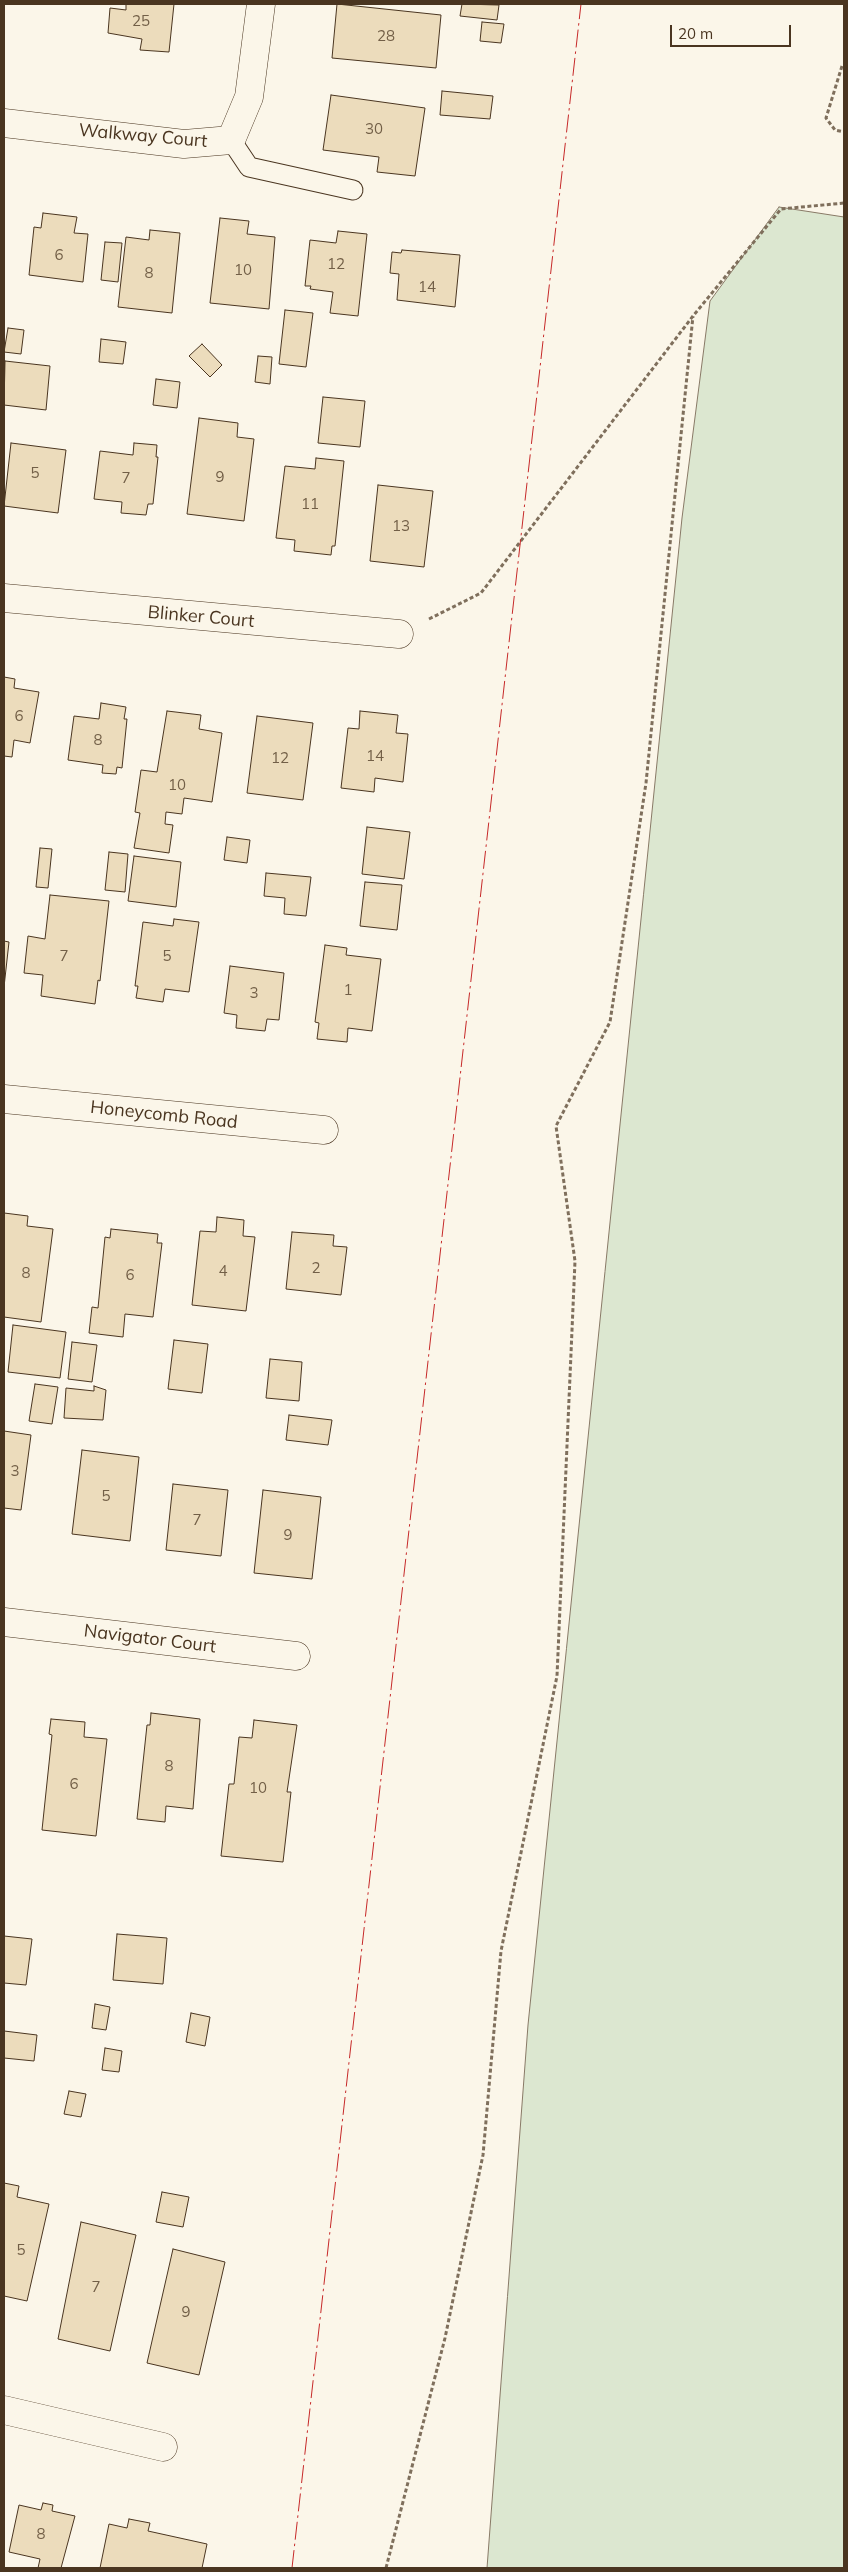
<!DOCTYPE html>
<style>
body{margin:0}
#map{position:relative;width:848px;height:2572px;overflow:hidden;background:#fbf6e9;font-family:Mulish,sans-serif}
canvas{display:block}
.frame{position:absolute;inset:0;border:5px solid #4a3520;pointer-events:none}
.scale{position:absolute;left:670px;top:25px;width:121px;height:22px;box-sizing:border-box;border:2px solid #4a3520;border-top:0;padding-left:6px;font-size:15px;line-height:18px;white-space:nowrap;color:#4a3520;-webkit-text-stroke:4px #fbf6e9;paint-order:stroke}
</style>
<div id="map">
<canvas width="848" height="2572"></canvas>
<div class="frame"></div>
<div class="scale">20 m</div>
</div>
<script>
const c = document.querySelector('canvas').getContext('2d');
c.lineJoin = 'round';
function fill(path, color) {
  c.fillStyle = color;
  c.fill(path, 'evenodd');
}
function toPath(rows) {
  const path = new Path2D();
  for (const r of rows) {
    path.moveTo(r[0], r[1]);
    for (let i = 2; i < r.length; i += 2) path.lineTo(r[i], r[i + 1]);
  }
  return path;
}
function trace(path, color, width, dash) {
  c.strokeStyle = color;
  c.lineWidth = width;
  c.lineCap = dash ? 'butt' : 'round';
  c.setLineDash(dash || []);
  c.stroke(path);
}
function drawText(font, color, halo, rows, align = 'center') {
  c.font = font + ' Mulish,sans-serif';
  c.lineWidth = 4;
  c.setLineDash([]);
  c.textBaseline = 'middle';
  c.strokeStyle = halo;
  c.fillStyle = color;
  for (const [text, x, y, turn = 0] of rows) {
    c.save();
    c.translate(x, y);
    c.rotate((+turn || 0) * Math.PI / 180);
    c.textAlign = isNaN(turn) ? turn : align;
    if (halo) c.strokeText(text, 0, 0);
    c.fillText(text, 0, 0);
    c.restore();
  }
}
const green = toPath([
 [779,207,844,217,844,2568,487,2568,528,2025,682,518,710,301,779,207]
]);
fill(green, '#dce7d0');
trace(green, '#887966', 1);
const building = toPath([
 [126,4,174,4,169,52,140,50,142,39,108,33,110,8,126,10,126,4],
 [337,4,441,15,436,68,332,58,337,4],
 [462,4,499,5,497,20,460,16,462,4],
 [482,22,504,24,501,43,480,41,482,22],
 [442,91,493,96,490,119,440,115,442,91],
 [331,95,425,108,415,176,377,172,379,157,323,150,331,95],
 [43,213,77,217,74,233,88,234,83,282,29,275,34,227,41,228,43,213],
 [220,218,249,221,247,234,275,237,269,309,210,303,220,218],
 [150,230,180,233,172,313,118,307,126,237,149,240,150,230],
 [338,231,367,234,358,316,330,313,333,292,310,289,311,286,305,286,310,240,336,243,338,231],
 [105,242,122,243,118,282,101,280,105,242],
 [402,250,460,255,455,307,397,300,399,274,390,273,392,252,401,253,402,250],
 [285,310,313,313,306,367,279,364,285,310],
 [8,328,24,330,21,354,4,352,8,328],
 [101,339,126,342,123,364,99,362,101,339],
 [202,344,222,365,210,377,189,356,202,344],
 [258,356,272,357,270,384,255,382,258,356],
 [5,361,50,366,46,410,4,405,5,361],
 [156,379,180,382,177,408,153,405,156,379],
 [323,397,365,401,360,447,318,443,323,397],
 [199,418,238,423,237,437,254,439,244,521,187,514,199,418],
 [11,443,66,450,58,513,4,506,11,443],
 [134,443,157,445,156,457,158,457,153,504,148,504,146,515,121,513,122,502,94,499,100,451,133,455,134,443],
 [316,458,344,461,335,546,332,546,331,555,294,551,295,540,276,538,285,466,315,469,316,458],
 [378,485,433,491,424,567,370,561,378,485],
 [4,677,15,679,14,688,39,692,30,743,14,740,12,757,4,756,4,677],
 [101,703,126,707,124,719,127,719,122,768,117,767,116,774,102,773,103,765,68,760,74,716,99,719,101,703],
 [167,711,201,715,199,729,222,733,212,802,184,798,182,814,166,812,165,824,173,825,169,853,134,848,140,813,135,812,141,770,157,772,167,711],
 [360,711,398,715,396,733,408,734,403,782,375,778,374,792,341,788,348,728,359,729,360,711],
 [257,716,313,723,303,800,247,793,257,716],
 [367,827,410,832,404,879,362,874,367,827],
 [227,837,250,840,247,863,224,860,227,837],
 [40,848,52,849,48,888,36,887,40,848],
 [109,852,128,854,125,892,105,890,109,852],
 [134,856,181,862,176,907,128,901,134,856],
 [266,873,311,877,306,916,284,914,285,898,264,896,266,873],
 [365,882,402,885,397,930,360,926,365,882],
 [50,895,109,901,100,981,98,980,95,1004,41,996,43,975,24,973,28,936,45,939,50,895],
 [174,919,199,922,189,992,165,989,163,1002,136,998,138,986,135,986,143,922,173,926,174,919],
 [4,941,9,942,4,987,4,941],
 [325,945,347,948,346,955,381,959,372,1031,348,1028,347,1042,317,1039,319,1023,315,1022,325,945],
 [230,966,284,973,279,1020,267,1019,265,1031,236,1028,237,1015,224,1013,230,966],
 [4,1213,28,1216,27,1226,53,1229,41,1322,4,1317,4,1213],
 [217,1217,244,1220,243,1236,255,1237,246,1311,192,1305,200,1231,216,1232,217,1217],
 [111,1229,158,1234,157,1243,162,1243,153,1317,125,1314,123,1337,89,1333,92,1307,98,1308,105,1237,110,1238,111,1229],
 [292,1232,334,1235,333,1246,347,1247,341,1295,286,1289,292,1232],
 [13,1325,66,1332,60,1378,8,1372,13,1325],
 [174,1340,208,1344,202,1393,168,1389,174,1340],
 [72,1342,97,1345,92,1382,68,1379,72,1342],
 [270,1359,302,1362,299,1401,266,1398,270,1359],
 [35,1384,58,1387,52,1424,29,1421,35,1384],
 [94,1386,106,1390,103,1420,64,1418,66,1388,94,1391,94,1386],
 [289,1415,332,1420,328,1445,286,1440,289,1415],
 [4,1431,31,1435,21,1510,4,1508,4,1431],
 [82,1450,139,1457,130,1541,72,1534,82,1450],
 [173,1484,228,1490,221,1556,166,1550,173,1484],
 [263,1490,321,1497,312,1579,254,1573,263,1490],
 [151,1713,200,1719,193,1809,166,1806,165,1822,137,1819,147,1725,150,1725,151,1713],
 [51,1719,85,1722,84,1737,107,1739,96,1836,42,1830,52,1735,49,1734,51,1719],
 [254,1720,297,1725,287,1792,291,1792,283,1862,221,1856,229,1784,234,1784,239,1737,252,1738,254,1720],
 [117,1934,167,1938,163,1984,113,1980,117,1934],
 [4,1936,32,1939,26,1985,4,1983,4,1936],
 [95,2004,110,2007,106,2030,92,2028,95,2004],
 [191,2013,210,2017,205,2046,186,2042,191,2013],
 [4,2031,37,2035,34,2061,4,2058,4,2031],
 [105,2048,122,2051,119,2072,102,2070,105,2048],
 [69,2091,86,2094,81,2117,64,2114,69,2091],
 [4,2183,19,2186,17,2197,49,2204,27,2301,4,2296,4,2183],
 [162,2192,189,2197,183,2227,156,2222,162,2192],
 [81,2222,136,2235,110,2351,58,2339,81,2222],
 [173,2249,225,2262,199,2375,147,2363,173,2249],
 [43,2503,53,2505,52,2511,75,2516,61,2568,38,2568,40,2559,9,2552,19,2505,41,2510,43,2503],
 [129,2519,150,2523,148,2531,207,2544,202,2568,100,2568,109,2524,127,2528,129,2519]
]);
fill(building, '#ecdcbc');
trace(building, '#4a3520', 1);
const lane = toPath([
 [231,140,249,167,353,190]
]);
const street = toPath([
 [4,123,184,144,231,140,249,97,261,4],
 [4,598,399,634],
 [4,1099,324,1130],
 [4,1622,296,1656],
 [4,2410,163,2447]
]);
trace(lane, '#4a3520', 21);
trace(street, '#4a3520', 29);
trace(toPath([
 [842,66,826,118,835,130,844,132],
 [429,619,481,593,693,316,781,209,844,203],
 [386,2568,445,2338,483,2155,501,1951,557,1676,575,1261,556,1126,610,1022,646,783,693,316]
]), '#7f6f5c', 3, [4, 2.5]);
trace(lane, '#fbf6e9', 19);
trace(street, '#fbf6e9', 28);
trace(toPath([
 [292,2568,581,4]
]), '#c62828', 1, [18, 4, 2.5, 4]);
drawText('15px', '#725f47', null, [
 ["25",141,21],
 ["28",386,36],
 ["30",374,129],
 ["6",59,255],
 ["12",336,264],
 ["10",243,270],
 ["8",149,273],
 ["14",427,287],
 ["5",35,473],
 ["9",220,477],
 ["7",126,478],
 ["11",310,504],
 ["13",401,526],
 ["6",19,716],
 ["8",98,740],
 ["14",375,756],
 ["12",280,758],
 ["10",177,785],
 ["7",64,956],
 ["5",167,956],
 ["1",348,990],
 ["3",254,993],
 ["2",316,1268],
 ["4",223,1271],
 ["8",26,1273],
 ["6",130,1275],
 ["3",15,1471],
 ["5",106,1496],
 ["7",197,1520],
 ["9",288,1535],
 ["8",169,1766],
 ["6",74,1784],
 ["10",258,1788],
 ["5",21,2250],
 ["7",96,2287],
 ["9",186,2312],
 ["8",41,2534]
]);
drawText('18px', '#4a3520', '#fbf6e9', [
 ["Walkway Court",143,136,5],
 ["Blinker Court",201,617,5],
 ["Honeycomb Road",164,1115,6],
 ["Navigator Court",150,1639,7]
]);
</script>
